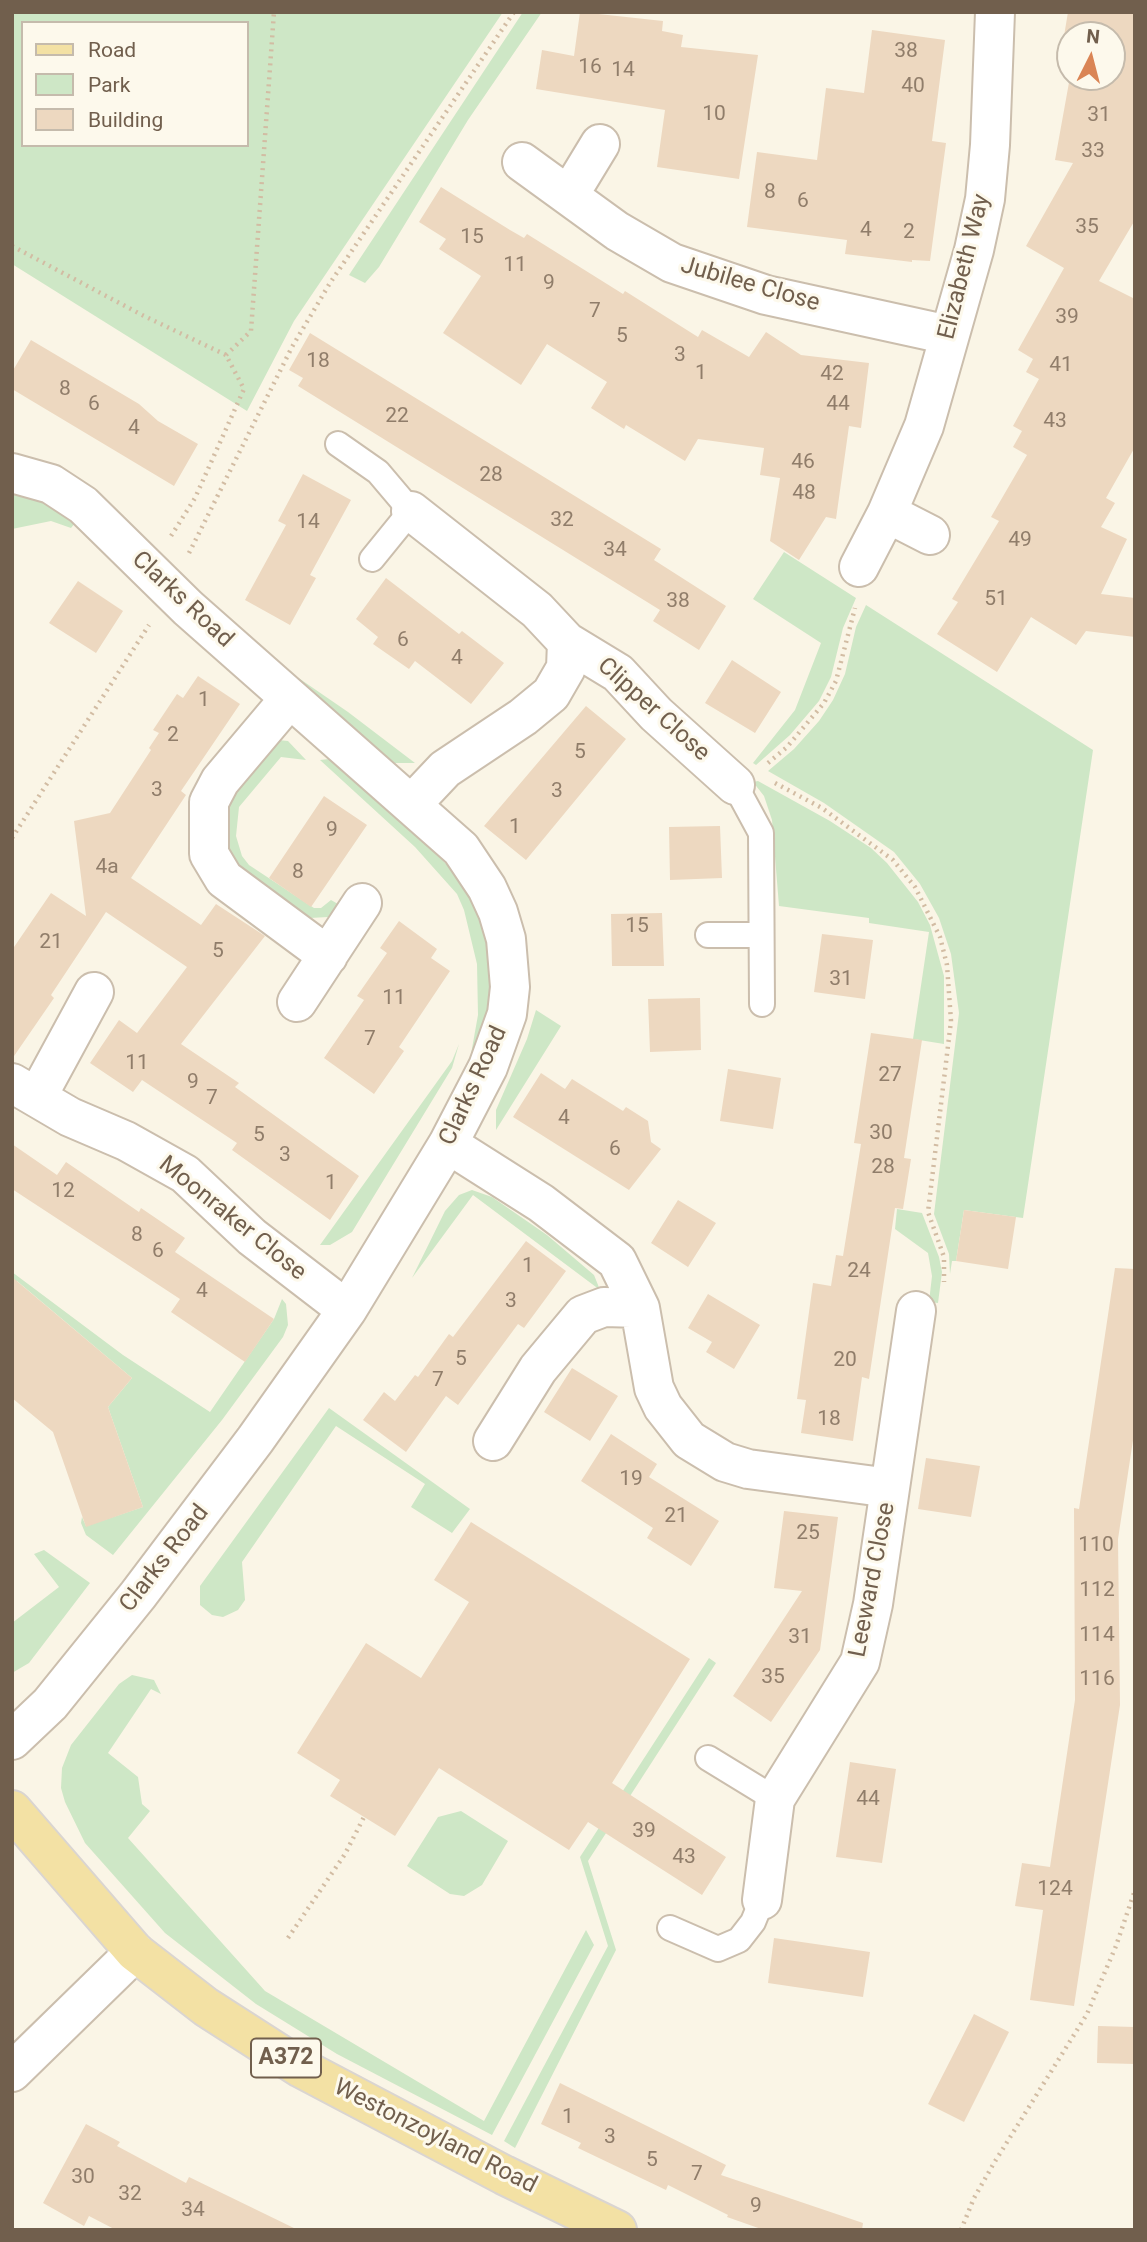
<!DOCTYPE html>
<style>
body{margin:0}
#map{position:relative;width:1147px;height:2242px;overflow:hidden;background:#faf5e6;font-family:Roboto,sans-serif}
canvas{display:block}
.frame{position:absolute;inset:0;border:14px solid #715f4d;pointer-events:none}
.legend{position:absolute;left:21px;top:21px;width:228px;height:126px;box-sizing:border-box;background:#fdf9ec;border:2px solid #c5bbac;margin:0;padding:9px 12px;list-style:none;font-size:21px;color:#715f4d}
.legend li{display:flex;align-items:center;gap:14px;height:35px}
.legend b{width:35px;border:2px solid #c5bbac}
.north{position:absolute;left:1056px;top:21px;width:70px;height:70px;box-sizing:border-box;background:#fdf9ec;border:2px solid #c5bbac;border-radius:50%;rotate:6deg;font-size:19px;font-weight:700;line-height:28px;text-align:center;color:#715f4d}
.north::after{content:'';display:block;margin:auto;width:24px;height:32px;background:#da8555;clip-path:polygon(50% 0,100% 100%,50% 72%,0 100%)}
</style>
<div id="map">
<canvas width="1147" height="2242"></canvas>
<div class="frame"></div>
<ul class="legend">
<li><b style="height:9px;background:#f3e1a4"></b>Road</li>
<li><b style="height:19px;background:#cee7c6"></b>Park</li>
<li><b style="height:19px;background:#edd8c0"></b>Building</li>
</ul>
<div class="north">N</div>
</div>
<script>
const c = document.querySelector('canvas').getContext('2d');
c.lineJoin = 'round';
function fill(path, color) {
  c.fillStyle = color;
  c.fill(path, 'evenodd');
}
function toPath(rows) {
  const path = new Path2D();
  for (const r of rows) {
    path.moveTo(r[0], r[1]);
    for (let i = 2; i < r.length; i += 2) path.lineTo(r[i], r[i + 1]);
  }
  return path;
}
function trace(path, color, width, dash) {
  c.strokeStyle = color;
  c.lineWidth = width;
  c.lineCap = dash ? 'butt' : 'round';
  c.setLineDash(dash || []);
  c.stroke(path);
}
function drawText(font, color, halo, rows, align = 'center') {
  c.font = font + ' Roboto,sans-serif';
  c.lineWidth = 6;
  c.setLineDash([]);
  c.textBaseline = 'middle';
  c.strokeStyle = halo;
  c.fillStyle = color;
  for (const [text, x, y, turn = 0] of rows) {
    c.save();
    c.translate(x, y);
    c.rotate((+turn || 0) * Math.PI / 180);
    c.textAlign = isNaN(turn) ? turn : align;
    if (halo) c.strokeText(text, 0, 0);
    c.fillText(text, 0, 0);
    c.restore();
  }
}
fill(toPath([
 [12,12,503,12,294,321,247,411,12,264],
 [23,23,247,23,247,145,23,145],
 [523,12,542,12,468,120,379,267,365,283,349,275],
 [12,492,39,499,75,523,71,528,51,521,12,529],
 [784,552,856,598,843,628,831,677,819,701,790,735,756,765,753,763,795,710,821,643,753,599],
 [866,605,1093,750,1023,1218,964,1210,956,1261,952,1261,950,1274,949,1254,934,1214,959,1013,951,954,939,918,920,884,894,852,824,803,768,771,794,749,819,721,833,700,845,674,856,627],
 [284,668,348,712,415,763,395,763,350,731],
 [278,740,288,741,306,760,281,757,239,807,236,836,242,856,249,865,314,908,321,908,331,900,338,904,328,917,310,918,248,876,229,852,225,812,230,801],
 [329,759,414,831,450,868,472,902,485,933,492,992,484,1028,471,1054,478,1015,477,964,464,910,457,894,415,847,320,760],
 [758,781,830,821,871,848,887,863,918,902,930,925,944,976,944,1044,913,1039,929,932,869,923,869,918,779,906,772,820,764,796,753,782],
 [536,1010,561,1026,496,1130,496,1110,527,1039],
 [459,1044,452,1068,352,1232,330,1245,320,1245,452,1061],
 [472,1190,492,1197,547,1235,594,1275,600,1290,473,1195,412,1278,445,1211,459,1195],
 [897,1209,922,1213,939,1257,942,1272,938,1303,929,1302,932,1276,928,1253,895,1229],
 [12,1272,123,1355,210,1412,274,1319,282,1299,286,1304,288,1325,283,1337,222,1420,113,1555,86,1535,81,1523,82,1517,86,1526,143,1507,108,1407,132,1378,17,1281,12,1287],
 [329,1408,470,1509,452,1533,411,1507,425,1484,336,1426,242,1562,245,1600,238,1610,223,1617,212,1615,200,1605,200,1586],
 [44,1550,90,1583,29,1663,12,1673,12,1623,59,1587,34,1554],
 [709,1658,716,1663,588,1861,616,1950,515,2148,504,2141,608,1946,580,1857],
 [132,1675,154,1680,161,1694,151,1689,108,1753,138,1777,142,1804,150,1811,128,1838,265,1991,484,2121,586,1930,594,1945,492,2135,337,2054,256,2004,165,1933,85,1843,65,1802,61,1788,62,1768,71,1745,119,1684],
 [461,1811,508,1841,482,1885,464,1896,450,1894,407,1866,438,1817]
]), '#cee7c6');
fill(toPath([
 [580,12,663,21,662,31,683,35,681,47,758,55,739,179,657,167,665,110,536,89,542,50,574,56],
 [1068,12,1135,12,1135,220,1099,281,1135,299,1135,447,1106,498,1115,503,1101,527,1127,539,1101,594,1135,598,1135,637,1086,631,1076,645,1031,617,997,672,937,634,958,602,952,599,999,521,991,517,1027,455,1013,447,1022,431,1013,426,1039,379,1026,372,1033,359,1018,350,1064,268,1026,246,1073,163,1055,160,1070,77,1112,77,1112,35,1070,35,1070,61,1060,60],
 [872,30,945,40,932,141,946,143,930,261,912,260,912,262,845,254,847,240,747,227,757,152,817,160,826,88,864,93],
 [441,187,510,230,524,238,527,234,623,294,625,291,698,337,702,330,749,357,766,332,801,355,869,363,861,428,849,426,836,519,826,517,799,560,770,541,780,478,760,475,764,448,698,439,685,461,626,425,624,429,591,408,607,382,547,344,521,385,443,333,481,276,439,249,446,239,419,222],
 [310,333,661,549,654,560,726,606,699,650,653,621,660,610,298,386,303,378,289,370],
 [31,340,139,404,158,421,198,444,174,486,12,389,12,372],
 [303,474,351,500,310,575,316,578,290,625,245,600,286,525,278,521],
 [386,578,459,634,462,631,504,663,471,704,415,661,409,669,373,644,378,637,356,619],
 [78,581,123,611,96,653,49,623],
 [732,660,781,692,755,733,705,703],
 [198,676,240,704,181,791,186,795,131,878,201,925,216,904,265,936,181,1044,239,1083,235,1087,359,1176,330,1220,232,1150,237,1143,142,1080,133,1092,90,1063,119,1020,137,1033,187,967,106,912,51,995,54,998,12,1059,12,950,51,893,86,916,74,821,110,813,151,750,149,748,159,733,153,730,177,694,183,698],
 [586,706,626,739,526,860,484,826],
 [324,796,367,825,311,907,269,878],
 [720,826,722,878,670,880,669,827],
 [662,913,664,966,612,966,611,914],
 [399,921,437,949,431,958,450,971,399,1047,404,1051,374,1094,324,1058,364,1000,357,996,387,953,380,948],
 [822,934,873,940,865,999,814,992],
 [700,998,701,1050,650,1052,648,999],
 [871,1033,922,1040,904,1158,911,1159,903,1209,895,1208,869,1379,862,1377,853,1441,801,1433,806,1400,797,1399,813,1283,831,1286,836,1255,843,1256,861,1144,854,1143],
 [728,1069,781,1078,773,1129,720,1121],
 [541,1073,565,1089,572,1079,623,1111,626,1107,648,1121,651,1142,661,1149,629,1190,513,1117],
 [12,1144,57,1175,66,1162,139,1212,141,1208,185,1238,175,1252,274,1319,245,1362,171,1312,180,1299,12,1189],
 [678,1200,716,1223,688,1267,651,1243],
 [964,1210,1016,1217,1008,1269,956,1261],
 [526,1241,566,1271,524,1328,518,1324,458,1405,446,1396,406,1452,363,1420,384,1392,395,1401,415,1375,418,1377,449,1334,453,1337],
 [1115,1268,1135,1269,1135,1427,1118,1539,1120,1705,1074,2006,1030,2000,1043,1910,1015,1906,1022,1863,1050,1867,1075,1700,1074,1508,1079,1509],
 [12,1277,132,1378,108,1407,143,1507,86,1527,53,1432,12,1398],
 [708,1294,760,1325,734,1369,706,1352,712,1342,688,1328],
 [572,1368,618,1396,590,1441,544,1412],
 [611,1434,657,1464,649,1477,719,1521,691,1566,647,1538,653,1528,581,1481],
 [926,1458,980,1466,971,1517,918,1509],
 [784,1511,838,1517,820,1650,771,1722,733,1696,802,1591,774,1588],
 [471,1522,690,1659,612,1783,726,1857,702,1895,588,1822,569,1850,439,1768,395,1836,330,1796,340,1780,297,1753,366,1643,421,1678,469,1602,434,1580],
 [850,1762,896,1769,882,1863,836,1857],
 [774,1938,870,1952,863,1997,768,1983],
 [974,2014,1009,2032,964,2122,928,2104],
 [1098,2026,1135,2027,1135,2064,1097,2063],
 [560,2083,726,2165,721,2175,863,2223,862,2230,764,2230,727,2217,728,2215,668,2185,666,2190,578,2148,581,2143,541,2124],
 [86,2124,120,2142,117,2146,186,2183,189,2177,298,2230,116,2230,89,2216,84,2226,43,2203]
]), '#edd8c0');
const service = toPath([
 [338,444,378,472,411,511,372,559],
 [735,785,761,833,762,1004],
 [708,935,759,935],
 [708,1758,775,1799],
 [670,1928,718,1949,739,1940,753,1922,762,1900]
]);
const minor = toPath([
 [522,162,617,231,672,263,766,295,949,335],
 [569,195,600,144],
 [12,473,51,484,83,505,188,608,461,849,487,888,498,912,506,939,510,987,507,1014,488,1067,448,1144,347,1310,255,1440,138,1595,50,1704,12,1740],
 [411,511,537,610,567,642,618,673,656,714,735,785],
 [887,513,930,535],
 [859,567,887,513,924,426,974,250,985,199,990,145,995,12],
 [290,698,220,781,209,802,209,854,224,879,328,956],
 [412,804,445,769,523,717,551,694,566,668,567,642],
 [297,1002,362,903],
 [12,1083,70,1117,126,1141,185,1174,252,1237,347,1310],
 [37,1097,94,992],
 [448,1144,541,1203,617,1261,640,1308,654,1388,663,1407,689,1440,725,1462,748,1469,890,1488],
 [493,1441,538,1369,583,1315,604,1307,640,1308],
 [762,1900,775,1799,860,1662,873,1604,916,1311],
 [12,2072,135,1952]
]);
const primary = toPath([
 [12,1810,135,1952,206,2007,301,2068,504,2175,617,2230]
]);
trace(service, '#cbbead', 28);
trace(minor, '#cbbead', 42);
trace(primary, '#dad5d1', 42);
trace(toPath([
 [12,246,142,315,226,355,244,389,195,498,171,536],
 [226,355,251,331,274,12],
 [189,553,292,347,330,283,514,12],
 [768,763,787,747,824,703,836,681,855,608],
 [775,783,822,808,893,860,915,887,940,937,947,965,951,1021,928,1212,944,1257,944,1282],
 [12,838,149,625],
 [288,1938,345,1854,364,1817],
 [961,2230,974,2198,994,2163,1087,2014,1116,1946,1135,1890]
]), '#d2bca3', 4.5, [2, 5]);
trace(service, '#fff', 24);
trace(minor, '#fff', 38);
trace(primary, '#f3e1a4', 38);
drawText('21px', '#907d6a', null, [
 ["38",906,52],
 ["16",590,68],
 ["14",623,71],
 ["40",913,87],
 ["10",714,115],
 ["31",1099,116],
 ["33",1093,152],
 ["8",770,193],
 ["6",803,202],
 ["35",1087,228],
 ["4",866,231],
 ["2",909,233],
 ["15",472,238],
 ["11",515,266],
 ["9",549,284],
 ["7",595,312],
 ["39",1067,318],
 ["5",622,337],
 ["3",680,356],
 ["18",318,362],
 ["41",1061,366],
 ["1",701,374],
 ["42",832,375],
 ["8",65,390],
 ["6",94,405],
 ["44",838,405],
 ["22",397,417],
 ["43",1055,422],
 ["4",134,429],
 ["46",803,463],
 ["28",491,476],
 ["48",804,494],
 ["32",562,521],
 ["14",308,523],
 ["49",1020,541],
 ["34",615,551],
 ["51",996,600],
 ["38",678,602],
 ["6",403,641],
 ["4",457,659],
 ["1",204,701],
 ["2",173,736],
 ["5",580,753],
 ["3",157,791],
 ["3",557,792],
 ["1",515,828],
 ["9",332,831],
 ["4a",107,868],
 ["8",298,873],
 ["15",637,927],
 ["21",51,943],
 ["5",218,952],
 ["31",841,980],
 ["11",394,999],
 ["7",370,1040],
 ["11",137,1064],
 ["27",890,1076],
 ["9",193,1083],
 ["7",212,1099],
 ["4",564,1119],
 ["30",881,1134],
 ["5",259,1136],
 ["6",615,1150],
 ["3",285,1156],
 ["28",883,1168],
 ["1",331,1184],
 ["12",63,1192],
 ["8",137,1236],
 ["6",158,1252],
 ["1",528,1267],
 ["24",859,1272],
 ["4",202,1292],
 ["3",511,1302],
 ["5",461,1360],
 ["20",845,1361],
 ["7",438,1381],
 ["18",829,1420],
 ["19",631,1480],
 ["21",676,1517],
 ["25",808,1534],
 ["110",1096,1546],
 ["112",1097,1591],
 ["114",1097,1636],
 ["31",800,1638],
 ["35",773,1678],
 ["116",1097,1680],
 ["44",868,1800],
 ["39",644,1832],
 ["43",684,1858],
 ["124",1055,1890],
 ["1",568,2118],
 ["3",610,2138],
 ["5",652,2161],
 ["7",697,2175],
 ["30",83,2178],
 ["32",130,2195],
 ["9",756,2207],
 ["34",193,2211]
]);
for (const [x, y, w] of [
 [286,2058,70]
]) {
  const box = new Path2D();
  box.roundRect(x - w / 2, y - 19.5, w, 39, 5);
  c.fillStyle = '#fdf9ec';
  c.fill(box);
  trace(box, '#715f4d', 2);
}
drawText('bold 23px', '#715f4d', null, [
 ["A372",286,2058]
]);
drawText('24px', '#715f4d', '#fdf9ec', [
 ["Elizabeth Way",965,267,-76],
 ["Jubilee Close",750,285,16],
 ["Clarks Road",182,600,43],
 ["Clipper Close",653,710,42],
 ["Clarks Road",474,1086,-65],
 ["Moonraker Close",232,1219,39],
 ["Clarks Road",165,1559,-52],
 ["Leeward Close",873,1580,-79],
 ["Westonzoyland Road",435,2137,27]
]);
</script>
